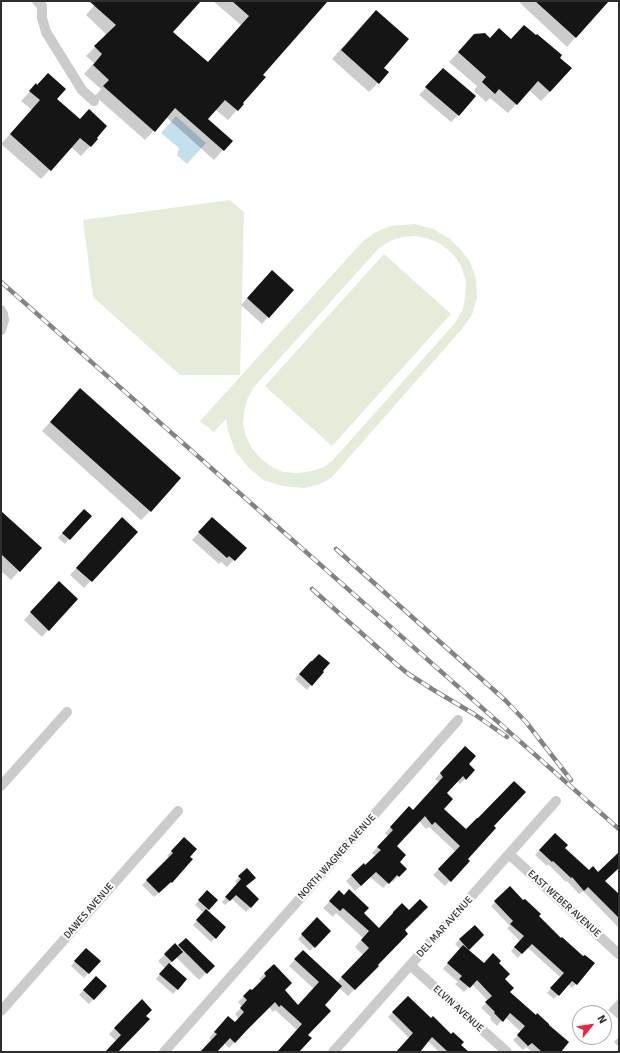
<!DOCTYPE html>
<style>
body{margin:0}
#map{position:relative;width:620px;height:1053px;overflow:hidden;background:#fff;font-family:Signika,sans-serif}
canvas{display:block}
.frame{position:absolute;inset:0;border:2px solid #2e2e2e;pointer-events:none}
.north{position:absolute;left:572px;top:1005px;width:40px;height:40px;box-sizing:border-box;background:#fff;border:1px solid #ababab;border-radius:50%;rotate:60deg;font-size:11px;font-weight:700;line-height:16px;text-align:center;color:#2e2e2e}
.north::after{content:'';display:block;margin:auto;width:14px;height:18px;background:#f4203d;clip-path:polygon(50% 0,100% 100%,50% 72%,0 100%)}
</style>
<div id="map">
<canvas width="620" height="1053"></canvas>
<div class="frame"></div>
<div class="north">N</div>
</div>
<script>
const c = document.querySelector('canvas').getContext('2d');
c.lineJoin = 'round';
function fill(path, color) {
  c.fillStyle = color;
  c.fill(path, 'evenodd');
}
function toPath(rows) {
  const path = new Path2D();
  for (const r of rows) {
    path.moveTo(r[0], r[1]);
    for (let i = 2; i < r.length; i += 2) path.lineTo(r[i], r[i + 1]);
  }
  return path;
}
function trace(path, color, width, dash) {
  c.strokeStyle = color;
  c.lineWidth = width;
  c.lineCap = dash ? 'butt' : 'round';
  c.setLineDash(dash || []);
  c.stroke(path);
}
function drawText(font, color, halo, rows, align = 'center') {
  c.font = font + ' Signika,sans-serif';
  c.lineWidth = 4;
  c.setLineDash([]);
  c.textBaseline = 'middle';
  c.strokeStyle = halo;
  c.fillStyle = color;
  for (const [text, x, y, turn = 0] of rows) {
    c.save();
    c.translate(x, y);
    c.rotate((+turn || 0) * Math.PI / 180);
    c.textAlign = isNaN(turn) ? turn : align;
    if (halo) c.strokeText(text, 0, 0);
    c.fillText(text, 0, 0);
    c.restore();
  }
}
fill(toPath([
 [230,200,244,212,240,375,180,375,93,297,83,220],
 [415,224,433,229,450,239,461,250,470,262,476,279,477,298,472,315,461,330,331,478,320,484,305,488,283,486,263,480,249,468,235,451,228,431,226,419,214,432,200,421,363,241,376,232,391,226],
 [416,236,426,238,439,243,453,254,461,266,466,281,465,297,463,309,455,323,333,460,324,467,312,471,298,473,283,472,272,467,261,459,251,447,246,436,243,424,244,413,247,400,253,388,379,248,390,241,402,237],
 [384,254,451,314,332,446,265,386]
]), '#e5ecda');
fill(toPath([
 [176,116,206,143,187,164,177,155,179,148,161,133]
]), '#c4e0ee');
fill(toPath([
 [98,1,199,1,172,32,207,63,241,25,213,1,327,1,262,75,241,103,242,104,228,120,215,109,206,119,231,141,214,160,166,117,145,140,95,96,101,89,84,74,94,63,86,56,107,35,86,15],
 [518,1,601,1,605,4,567,47],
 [367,20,383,68,378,83,369,92,332,59],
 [474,35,490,39,511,40,536,37,550,92,541,101,529,90,508,113,490,98,486,102,474,91,477,86,449,62],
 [437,76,458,115,451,122,419,95],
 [36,85,56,99,79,120,97,139,81,156,71,147,41,179,1,144,32,110,21,101],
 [272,271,268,317,262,324,241,305],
 [71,399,150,511,141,520,42,431],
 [1,512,19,571,11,580,1,571],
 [79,514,69,539,65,544,58,538],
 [115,525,136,532,84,588,70,575],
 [206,525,245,548,227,567,221,562,219,564,192,540],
 [52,589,48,630,42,637,24,620],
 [307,666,311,685,307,690,295,679],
 [465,747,467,764,474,770,460,784,457,781,446,793,443,809,466,830,492,826,467,859,469,861,445,886,433,875,456,852,429,827,426,829,419,821,396,846,398,862,405,869,393,882,391,880,383,888,370,877,355,891,346,881,364,864,365,866,376,856,372,853,388,836,385,833,404,813,413,811,439,782,435,779],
 [550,839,564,848,589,872,598,873,619,859,619,867,604,881,619,896,619,928,583,891,579,894,567,881,566,882,548,864,547,866,535,855],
 [179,843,171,882,154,897,142,885,169,858,167,856],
 [247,869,245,887,258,899,246,912,232,899,225,905,222,902,237,884,235,881],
 [510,887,538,916,576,984,572,988,568,984,554,999,547,993,560,977,527,947,518,958,511,951,520,941,507,928,510,926,491,906],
 [207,891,217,900,207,911,225,927,211,942,193,925,204,913,195,905],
 [339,892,379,929,402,904,404,931,376,965,377,966,348,996,339,988,323,1005,298,1052,278,1052,297,1030,275,1010,273,1012,269,1007,229,1048,224,1043,217,1052,201,1052,212,1041,209,1038,223,1023,235,1023,239,1019,235,1014,242,1007,238,1002,250,990,251,992,262,982,259,979,274,965,284,990,298,1006,314,989,289,966,303,951,337,982,363,955,355,947,363,938,336,913,333,917,323,908],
 [317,919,330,931,310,951,298,939],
 [474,926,483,935,467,950,484,965,498,963,509,992,562,1052,532,1052,526,1047,523,1050,513,1040,521,1032,505,1017,497,1026,490,1019,491,1017,481,1008,488,1001,472,984,464,992,455,984,458,982,443,969,460,949,455,944],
 [186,939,213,966,199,980,176,957,169,965,186,979,173,994,156,979,165,968,158,961,175,945,178,947],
 [82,953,99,961,84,978,71,966],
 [96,977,106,986,89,1004,79,995],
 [408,997,460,1045,467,1052,439,1052,428,1041,418,1052,396,1052,409,1038,388,1017],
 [619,998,619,1020,608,1010],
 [142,1000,118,1050,120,1052,106,1052,116,1041,109,1034],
 [619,1037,619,1047,614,1042]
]), '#0003');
fill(toPath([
 [89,1,201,1,173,32,208,62,249,16,232,1,328,1,263,75,266,77,243,103,244,104,238,111,225,100,208,119,233,141,224,151,175,108,155,132,103,86,109,80,93,65,102,54,94,46,116,25],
 [535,1,609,1,576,38],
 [376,10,409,39,384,68,389,72,379,84,341,50],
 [524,25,536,35,537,34,562,55,560,58,572,68,550,92,538,81,517,105,499,89,495,94,482,82,486,77,458,52,474,34,485,33,490,38,499,28,511,39],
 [443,68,476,96,459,116,425,87],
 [48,73,66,89,57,99,80,119,89,109,107,126,97,138,98,139,91,147,80,138,51,171,10,134,40,100,29,91,36,83,37,85],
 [272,270,294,290,269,318,247,298],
 [80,388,181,478,151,512,50,422],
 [84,509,92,516,70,540,62,533],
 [1,511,42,548,20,572,1,554],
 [122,517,138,532,92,582,76,568],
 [212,517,247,548,235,561,229,556,227,558,198,532],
 [59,581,78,599,49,631,30,612],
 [319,654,330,663,323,671,324,672,312,686,299,674,311,661,312,661],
 [465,746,476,756,469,764,475,770,466,780,463,776,447,793,453,799,444,809,466,829,477,818,478,818,514,781,526,792,494,826,496,828,468,859,470,861,451,882,438,869,460,846,435,822,432,825,425,816,397,846,406,855,400,862,407,869,399,877,397,875,389,884,376,872,361,886,351,875,364,863,365,865,381,850,377,847,393,830,390,827,409,806,413,810,443,777,440,773],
 [555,833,568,845,565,848,589,870,593,866,598,872,619,852,619,868,605,881,619,894,619,918,588,887,584,891,572,877,571,878,553,861,552,862,539,850],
 [184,837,197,849,190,857,193,859,172,883,171,882,159,893,146,880,173,853,171,851],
 [247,868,256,878,246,886,259,899,251,908,236,895,230,901,225,897,241,879,238,876],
 [510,886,523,900,525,899,541,914,539,916,561,938,562,937,583,956,585,955,595,963,577,985,572,981,559,996,550,988,564,973,532,944,522,954,514,947,524,936,510,924,513,921,494,901],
 [349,889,369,908,364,913,379,928,393,913,393,912,402,903,409,910,420,899,428,907,405,930,408,934,378,965,379,966,355,990,341,977,369,948,361,940,369,931,343,908,340,911,329,901,339,890,344,895],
 [207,890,218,900,209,910,198,900],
 [206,909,226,927,216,939,196,920],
 [317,917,331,931,315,948,301,934],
 [475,925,484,935,469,950,459,939],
 [186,938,215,966,207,974,178,945],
 [175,943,183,952,172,962,164,954],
 [463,945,484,963,493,953,501,961,499,963,510,974,505,979,514,988,510,992,536,1015,537,1013,549,1024,549,1025,569,1042,561,1052,542,1052,532,1043,528,1046,517,1035,525,1026,510,1013,503,1022,494,1013,495,1012,485,1002,492,996,477,980,470,988,459,979,462,976,447,963],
 [86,948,101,961,89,974,74,961],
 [303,950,342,986,325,1005,331,1011,308,1035,312,1038,299,1052,277,1052,302,1024,281,1005,279,1007,275,1002,246,1031,235,1043,230,1038,217,1052,200,1052,217,1034,214,1032,228,1016,235,1022,244,1012,240,1008,247,1000,243,996,250,989,252,990,266,976,264,973,274,964,292,983,285,990,298,1005,319,982,294,959],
 [169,963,187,979,178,990,159,974],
 [96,976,107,986,94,1000,83,990],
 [408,996,431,1018,433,1016,451,1034,453,1032,464,1042,461,1045,469,1052,448,1052,432,1037,420,1052,396,1052,413,1033,392,1012],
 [142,999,152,1010,146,1016,150,1019,118,1052,105,1052,121,1035,114,1028]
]), '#151515');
trace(toPath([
 [37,1,42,6,42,18,46,32,82,90,94,101],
 [1,310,3,314,4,320,1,330],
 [1,786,67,712],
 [509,854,619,954],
 [410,965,507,1052],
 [1,1011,178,811],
 [164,1052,458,720],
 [333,1052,556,801]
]), '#cbcbcb', 10);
const rail = toPath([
 [1,282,619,829],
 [336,549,505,700,526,722,571,780],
 [312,589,395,663,407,673,432,689,474,714,507,737]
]);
trace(rail, '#838383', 4.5);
trace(rail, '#fff', 3, [9]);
drawText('10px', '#2e2e2e', '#fff', [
 ["NORTH WAGNER AVENUE",337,857,-48],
 ["EAST WEBER AVENUE",564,904,42],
 ["DAWES AVENUE",89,911,-49],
 ["DEL MAR AVENUE",445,927,-48],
 ["ELVIN AVENUE",458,1009,42]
]);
</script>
